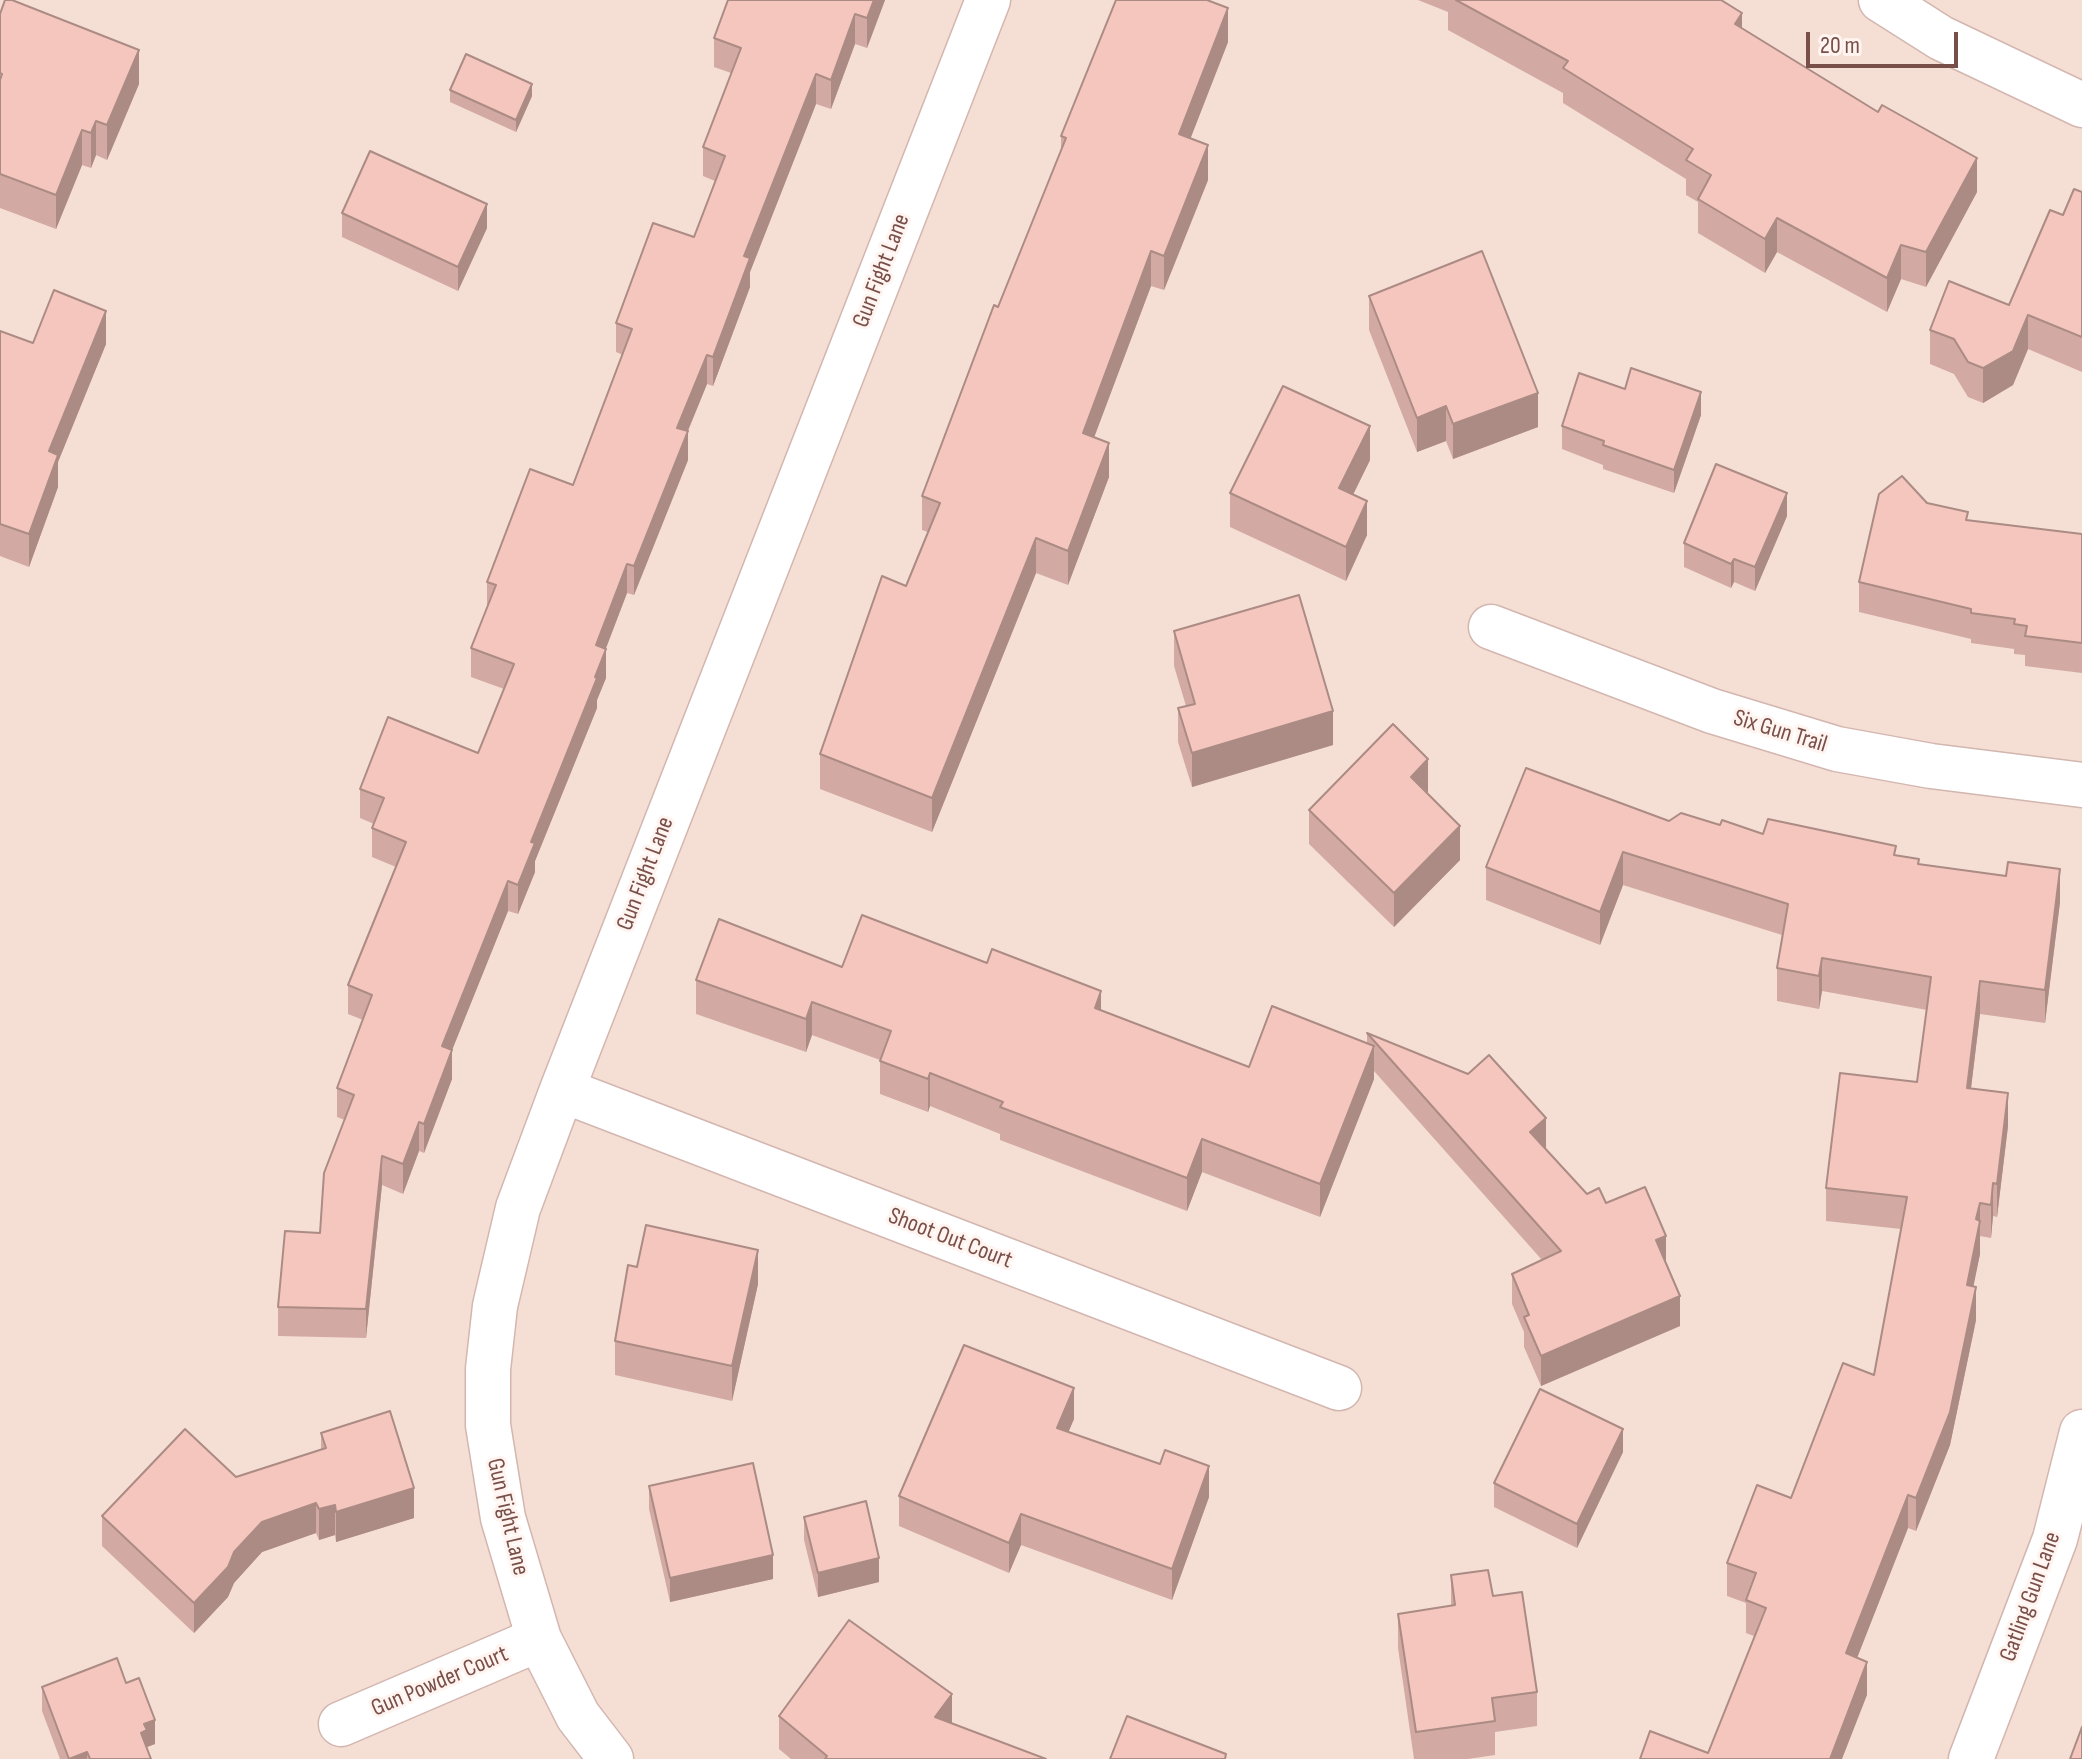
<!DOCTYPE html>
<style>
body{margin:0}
#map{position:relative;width:2082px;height:1759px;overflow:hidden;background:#fdefe7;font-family:"Sofia Sans Condensed",sans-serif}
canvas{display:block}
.scale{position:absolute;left:1806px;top:32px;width:152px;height:36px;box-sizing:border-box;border:4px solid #794f4a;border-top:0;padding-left:10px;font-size:24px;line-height:28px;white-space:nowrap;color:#794f4a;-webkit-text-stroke:6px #fff4ef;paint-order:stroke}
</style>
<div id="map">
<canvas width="2082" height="1759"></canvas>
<div class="scale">20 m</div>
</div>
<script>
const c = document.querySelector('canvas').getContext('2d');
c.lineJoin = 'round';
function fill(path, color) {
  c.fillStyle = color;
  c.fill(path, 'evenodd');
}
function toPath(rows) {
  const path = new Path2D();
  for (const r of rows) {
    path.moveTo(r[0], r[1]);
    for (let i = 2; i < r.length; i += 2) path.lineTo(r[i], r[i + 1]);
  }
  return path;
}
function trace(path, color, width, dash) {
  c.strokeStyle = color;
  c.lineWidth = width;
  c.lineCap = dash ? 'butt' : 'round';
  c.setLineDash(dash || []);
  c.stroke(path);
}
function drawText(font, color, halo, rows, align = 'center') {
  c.font = font + ' "Sofia Sans Condensed",sans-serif';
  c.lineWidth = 6;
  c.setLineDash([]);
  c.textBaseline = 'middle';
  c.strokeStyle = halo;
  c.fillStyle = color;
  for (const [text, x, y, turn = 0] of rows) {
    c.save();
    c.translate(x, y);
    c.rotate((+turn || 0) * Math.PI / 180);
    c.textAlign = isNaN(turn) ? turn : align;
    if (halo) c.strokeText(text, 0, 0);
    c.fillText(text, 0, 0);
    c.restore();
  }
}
fill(toPath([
 [0,0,2082,0,2082,1759,0,1759]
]), '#f5dfd5');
const minor = toPath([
 [1881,0,1941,38,2082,105],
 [1491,627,1712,711,1837,749,1931,766,2082,785],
 [562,1090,1339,1388],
 [341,1724,539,1639],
 [611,1759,578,1716,539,1639,503,1518,488,1425,488,1369,495,1306,518,1208,562,1090,988,0],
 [1971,1759,2055,1539,2082,1432]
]);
trace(minor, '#d3b6af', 47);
trace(minor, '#fff', 44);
fill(toPath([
 [728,0,885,0,867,48,855,44,831,109,816,104,750,272,750,287,713,386,707,384,688,431,688,460,634,595,627,593,606,648,606,678,597,700,597,708,535,861,535,872,518,914,508,911,452,1050,452,1079,424,1153,419,1151,403,1194,382,1185,366,1338,278,1336,278,1307,320,1233,345,1120,337,1117,337,1088,363,1020,348,1014,348,985,396,867,372,857,372,828,374,824,360,818,360,789,478,753,504,689,471,677,471,648,487,607,487,582,573,485,623,355,616,352,616,323,694,237,715,181,703,176,703,147,731,73,714,67,714,38],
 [1418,0,1721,0,1742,28,1977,192,1926,287,1901,279,1887,312,1777,252,1765,273,1698,233,1698,202,1686,195,1686,179,1563,103,1563,93,1448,30,1448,12],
 [0,14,139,84,107,160,96,155,91,168,82,165,56,229,0,208],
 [1228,42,1190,139,1208,180,1164,290,1151,286,1094,437,1109,477,1068,585,1036,573,932,832,820,789,820,754,906,586,928,532,922,530,922,496,1061,150,1061,136],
 [450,90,532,96,516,132,450,102],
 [2082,192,2082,372,2028,349,2013,385,1983,403,1968,397,1954,374,1930,364,1930,330,2009,305,2063,215],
 [342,213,487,228,458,291,342,237],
 [1369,296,1538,427,1453,459,1446,441,1417,452,1369,330],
 [0,331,33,343,106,344,58,462,58,487,29,567,0,556],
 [1701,415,1674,493,1603,469,1603,465,1562,449,1562,426],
 [1370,460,1353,495,1367,535,1346,581,1230,527,1230,493],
 [1787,516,1755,591,1734,582,1731,588,1684,567,1684,543],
 [1968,520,2082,534,2082,673,2025,666,2025,655,2014,654,2014,649,1971,643,1971,639,1859,612,1859,582],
 [1174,631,1333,745,1192,787,1178,742,1178,708,1186,706,1174,666],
 [1428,794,1460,860,1394,927,1309,844,1309,810],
 [1669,821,1720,825,1763,834,1896,855,1919,864,2060,902,2045,1023,1980,1014,1971,1088,2008,1126,1997,1217,1993,1216,1991,1238,1980,1236,1980,1254,1973,1286,1976,1320,1950,1445,1916,1531,1908,1528,1857,1658,1867,1695,1708,1753,1754,1636,1746,1633,1746,1603,1727,1596,1727,1563,1791,1498,1874,1375,1901,1229,1826,1221,1826,1188,1917,1082,1927,1010,1822,991,1819,1009,1777,1001,1777,968,1782,935,1623,885,1600,945,1486,900,1486,867],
 [842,967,1101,1011,1249,1067,1367,1043,1367,1033,1546,1148,1545,1149,1587,1194,1606,1203,1666,1264,1680,1326,1541,1386,1524,1347,1524,1332,1512,1304,1512,1274,1542,1260,1374,1071,1374,1079,1320,1217,1202,1172,1187,1211,1000,1140,1000,1134,930,1106,928,1112,880,1094,880,1060,812,1035,806,1052,696,1014,696,980],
 [758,1284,732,1401,615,1375,615,1341],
 [1074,1419,1068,1432,1209,1497,1172,1600,1021,1545,1009,1573,899,1526,899,1496],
 [321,1433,414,1518,336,1542,335,1535,319,1540,316,1533,262,1552,234,1583,228,1597,194,1633,102,1546,102,1516,236,1477,321,1450],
 [1623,1452,1577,1548,1494,1507,1494,1483],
 [649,1486,773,1579,670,1602,649,1509],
 [804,1517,879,1582,818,1597,804,1540],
 [1451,1575,1493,1596,1537,1692,1537,1726,1495,1732,1495,1755,1468,1759,1414,1759,1398,1648,1398,1614,1451,1606],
 [42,1687,155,1744,147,1747,151,1759,60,1759,42,1711],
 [779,1716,952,1723,1046,1759,791,1759,779,1749]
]), '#d2aaa3');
fill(toPath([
 [874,0,885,0,867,48,867,18],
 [1228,8,1228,42,1179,168,1179,134],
 [1742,13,1742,47,1735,24],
 [855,14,855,44,831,109,831,80],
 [139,50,139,84,107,160,107,125],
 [816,74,816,104,750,272,750,287,713,386,713,357,744,256],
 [532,84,532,96,516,132,516,120],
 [96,121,96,155,91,168,91,133],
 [82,130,82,165,56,229,56,195],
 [1208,145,1208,180,1164,290,1164,256],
 [1977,158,1977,192,1926,287,1926,252],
 [487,204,487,228,458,291,458,267],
 [1777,218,1777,252,1765,273,1765,239],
 [1901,245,1901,279,1887,312,1887,278],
 [1151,251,1151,286,1083,467,1083,433],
 [106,311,106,344,58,462,58,487,29,567,29,534,49,451],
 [2028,315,2028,349,2013,385,1983,403,1983,368],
 [707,355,707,384,677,457,677,428],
 [1701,392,1701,415,1674,493,1674,470],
 [1538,393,1538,427,1453,459,1453,424],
 [1446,406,1446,441,1417,452,1417,418],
 [1370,426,1370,460,1339,523,1339,488],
 [688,431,688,460,634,595,634,566],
 [1109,443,1109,477,1068,585,1068,551],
 [1787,493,1787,516,1755,591,1755,567],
 [1367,501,1367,535,1346,581,1346,547],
 [1036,538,1036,573,932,832,932,798],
 [1734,559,1734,582,1731,588,1731,564],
 [627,564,627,593,598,669,606,649,606,678,597,700,597,708,535,861,535,872,518,914,518,885,531,842,596,645],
 [1333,711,1333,745,1192,787,1192,753],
 [1428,759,1428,793,1411,777],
 [1460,826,1460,860,1394,927,1394,893],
 [1623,852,1623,885,1600,945,1600,912],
 [2060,869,2060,902,2045,1023,2045,990],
 [508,881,508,911,442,1075,442,1046],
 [1822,958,1822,991,1819,1009,1819,976],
 [1980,981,1980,1014,1967,1121,1967,1088],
 [1101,991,1101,1024,1095,1008],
 [812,1002,812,1035,806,1052,806,1019],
 [1374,1046,1374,1079,1320,1217,1320,1184],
 [452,1050,452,1079,424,1153,424,1124],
 [930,1073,930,1106,928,1112,928,1079],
 [2008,1093,2008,1126,1997,1217,1997,1184],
 [1546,1118,1546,1148,1530,1162,1530,1132],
 [419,1122,419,1151,403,1194,403,1164],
 [1202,1139,1202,1172,1187,1211,1187,1178],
 [382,1156,382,1185,366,1338,366,1309],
 [1993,1183,1993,1216,1991,1238,1991,1205],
 [1980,1203,1980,1254,1967,1318,1967,1285,1976,1219],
 [1666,1236,1666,1266,1656,1240],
 [758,1250,758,1284,732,1401,732,1366],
 [1976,1287,1976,1320,1950,1445,1916,1531,1916,1498],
 [1680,1296,1680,1326,1541,1386,1541,1356],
 [1074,1388,1074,1419,1057,1459,1057,1428],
 [1623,1429,1623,1452,1577,1548,1577,1524],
 [1209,1466,1209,1497,1172,1600,1172,1569],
 [414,1488,414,1518,336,1542,336,1512],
 [1908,1495,1908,1528,1846,1686,1846,1653],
 [316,1503,316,1533,262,1552,234,1583,228,1597,194,1633,194,1603,234,1552,262,1522],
 [335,1505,335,1535,319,1540,319,1509],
 [1021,1514,1021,1545,1009,1573,1009,1543],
 [773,1555,773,1579,670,1602,670,1578],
 [879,1558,879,1582,818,1597,818,1573],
 [1867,1662,1867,1695,1842,1759,1830,1759],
 [952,1694,952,1727,935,1717],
 [155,1720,155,1744,147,1747,147,1753,141,1733,144,1724],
 [87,1752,87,1759,69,1759]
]), '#ab8b84');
const building = toPath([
 [5,0,12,0,139,50,107,125,96,121,91,133,82,130,56,195,0,174,0,80,2,74,0,73,0,14,5,0],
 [728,0,874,0,867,18,855,14,831,80,816,74,744,256,750,258,713,357,707,355,677,428,688,431,634,566,627,564,596,645,606,649,595,677,597,678,531,842,535,843,518,885,508,881,442,1046,452,1050,424,1124,419,1122,403,1164,382,1156,366,1309,278,1307,285,1231,320,1233,324,1173,354,1095,337,1088,372,995,348,985,406,842,372,828,384,798,360,789,388,717,478,753,514,664,471,648,496,585,487,582,530,469,573,485,632,329,616,323,653,223,694,237,725,156,703,147,741,48,714,38,728,0],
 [1116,0,1207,0,1228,8,1179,134,1208,145,1164,256,1151,251,1083,433,1109,443,1068,551,1036,538,932,798,820,754,882,576,906,586,940,503,922,496,994,305,998,307,1066,138,1061,136,1116,0],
 [1456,0,1721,0,1742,13,1735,24,1878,112,1882,105,1977,158,1926,252,1901,245,1887,278,1777,218,1765,239,1698,199,1711,175,1686,160,1693,149,1563,68,1568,61,1456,0],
 [466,54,532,84,516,120,450,90,466,54],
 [370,151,487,204,458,267,342,213,370,151],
 [2074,189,2082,192,2082,337,2028,315,2013,351,1983,368,1968,362,1954,339,1930,330,1949,281,2009,305,2050,210,2063,215,2074,189],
 [1482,251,1538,393,1453,424,1446,406,1417,418,1369,296,1482,251],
 [54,290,106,311,49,451,58,455,29,534,0,524,0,331,33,343,54,290],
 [1631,368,1701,392,1674,470,1603,445,1604,441,1562,426,1579,373,1625,389,1631,368],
 [1283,386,1370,426,1339,488,1367,501,1346,547,1230,493,1283,386],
 [1716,464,1787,493,1755,567,1734,559,1731,564,1684,543,1716,464],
 [1902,476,1927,503,1968,512,1966,520,2082,534,2082,643,2025,636,2027,626,2014,624,2015,619,1971,613,1971,609,1859,582,1879,494,1902,476],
 [1299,595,1333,711,1192,753,1178,708,1195,704,1174,631,1299,595],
 [1393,724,1428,759,1411,777,1460,826,1394,893,1309,810,1393,724],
 [1526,768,1669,821,1681,813,1720,825,1722,820,1763,834,1768,819,1896,846,1894,855,1919,859,1918,864,2006,876,2008,862,2060,869,2045,990,1980,981,1967,1088,2008,1093,1997,1184,1993,1183,1991,1205,1980,1203,1976,1219,1980,1221,1967,1285,1976,1287,1950,1412,1916,1498,1908,1495,1846,1653,1867,1662,1830,1759,1640,1759,1650,1731,1708,1753,1766,1608,1746,1600,1756,1573,1727,1563,1757,1485,1791,1498,1843,1363,1874,1375,1907,1197,1826,1188,1840,1073,1917,1082,1931,977,1822,958,1819,976,1777,968,1788,904,1623,852,1600,912,1486,867,1526,768],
 [862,915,987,963,992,949,1101,991,1095,1008,1249,1067,1272,1006,1374,1046,1320,1184,1202,1139,1187,1178,1000,1107,1003,1102,930,1073,928,1079,880,1061,891,1031,812,1002,806,1019,696,980,719,919,842,967,862,915],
 [1367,1033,1468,1074,1489,1055,1546,1118,1530,1132,1587,1194,1599,1188,1606,1203,1645,1187,1666,1236,1656,1240,1680,1296,1541,1356,1524,1317,1529,1315,1512,1274,1561,1251,1367,1033],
 [646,1225,758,1250,732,1366,615,1341,628,1265,637,1267,646,1225],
 [964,1345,1074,1388,1057,1428,1160,1464,1165,1450,1209,1466,1172,1569,1021,1514,1009,1543,899,1496,964,1345],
 [1540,1389,1623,1429,1577,1524,1494,1483,1540,1389],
 [390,1411,414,1488,336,1512,335,1505,319,1509,316,1503,262,1522,234,1552,228,1567,194,1603,102,1516,185,1429,236,1477,326,1448,321,1433,390,1411],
 [753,1463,773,1555,670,1578,649,1486,753,1463],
 [866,1501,879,1558,818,1573,804,1517,866,1501],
 [1488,1570,1493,1596,1522,1592,1537,1692,1492,1698,1495,1721,1416,1732,1398,1614,1455,1605,1451,1575,1488,1570],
 [849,1620,952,1694,935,1717,1046,1759,825,1759,827,1756,779,1716,849,1620],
 [117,1658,126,1683,139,1678,155,1720,144,1724,147,1730,141,1733,151,1759,90,1759,87,1752,69,1759,42,1687,117,1658],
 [1127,1716,1226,1754,1225,1759,1110,1759,1127,1716],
 [2082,1727,2082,1759,2070,1759,2082,1727]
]);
fill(building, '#f4c6bd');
trace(building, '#ab8b84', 2);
drawText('24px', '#794f4a', '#fff4ef', [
 ["Gun Fight Lane",882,271,-69],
 ["Six Gun Trail",1780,732,17],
 ["Gun Fight Lane",646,874,-69],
 ["Shoot Out Court",950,1239,21],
 ["Gun Fight Lane",507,1517,77],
 ["Gatling Gun Lane",2031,1597,-70],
 ["Gun Powder Court",440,1682,-23]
]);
</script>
